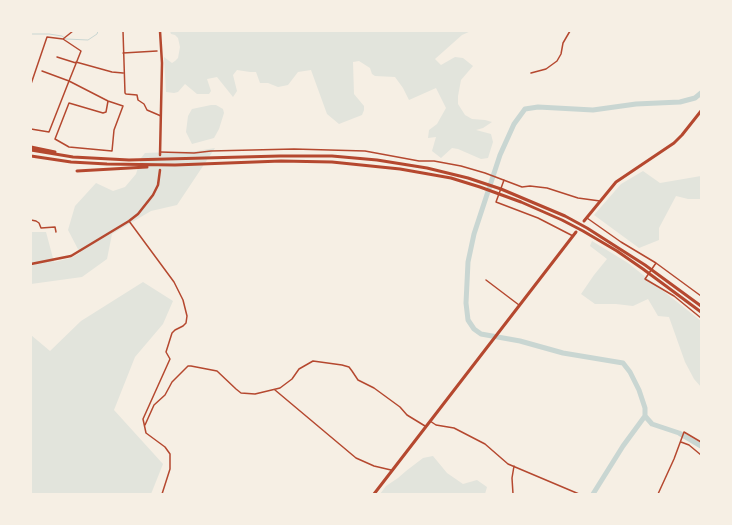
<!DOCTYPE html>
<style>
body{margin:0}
#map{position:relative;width:732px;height:525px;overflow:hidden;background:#f6efe4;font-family:"Open Sans",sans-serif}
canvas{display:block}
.frame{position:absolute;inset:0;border:32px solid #f6efe4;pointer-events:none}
</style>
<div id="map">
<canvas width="732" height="525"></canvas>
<div class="frame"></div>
</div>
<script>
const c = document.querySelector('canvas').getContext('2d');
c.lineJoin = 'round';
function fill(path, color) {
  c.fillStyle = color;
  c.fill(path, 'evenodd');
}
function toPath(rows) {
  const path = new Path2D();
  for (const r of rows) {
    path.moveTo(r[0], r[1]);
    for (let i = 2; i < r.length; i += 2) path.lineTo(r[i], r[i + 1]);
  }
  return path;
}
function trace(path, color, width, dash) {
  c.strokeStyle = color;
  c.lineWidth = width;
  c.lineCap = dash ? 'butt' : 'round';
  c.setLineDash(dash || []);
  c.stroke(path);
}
fill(toPath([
 [170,31,471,31,462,35,435,59,441,65,455,57,463,58,473,66,461,80,458,96,458,104,465,115,472,119,485,120,492,122,483,128,476,130,491,134,493,142,488,158,481,159,458,149,452,148,441,158,432,151,436,137,428,138,429,130,437,124,446,108,436,88,409,100,403,88,395,77,375,76,372,74,370,68,359,61,353,62,354,94,364,106,364,110,362,115,339,124,327,114,311,70,298,72,288,85,278,87,268,83,260,83,256,72,250,72,237,70,233,75,237,91,233,97,217,77,207,79,211,91,209,94,197,94,185,84,178,92,174,93,166,92,164,57,172,63,175,61,178,58,180,47,178,38,175,35,171,34],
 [211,105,216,105,223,109,224,113,219,129,214,138,192,144,186,132,188,116,192,109],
 [215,148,177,205,151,211,112,234,107,259,82,277,31,284,31,232,46,232,54,262,71,258,80,253,68,230,75,206,96,183,113,191,125,187,136,174,141,158,145,153,197,151],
 [643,171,660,183,701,176,701,199,688,199,676,196,659,228,659,240,639,248,594,215,621,184],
 [592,241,628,263,701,321,701,387,694,379,685,362,669,317,658,316,648,299,633,306,616,304,595,304,581,294,594,275,607,259,590,246],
 [143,282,173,301,163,324,135,357,114,410,163,464,151,494,31,494,31,335,50,351,81,321],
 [433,456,447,473,463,484,477,480,487,487,485,494,380,494,386,486,398,478,406,471,423,458]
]), '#e2e4dc');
trace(toPath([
 [31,34,49,34,62,36,66,39,88,40,97,34,98,31]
]), '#c9d6d2', 1);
trace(toPath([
 [645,416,652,424,679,433,701,446],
 [593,494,623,446,645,416,645,408,639,390,630,372,623,363,563,353,520,341,481,334,474,329,468,320,466,303,468,262,474,234,500,155,514,124,525,109,538,107,593,110,636,104,680,102,695,98,701,93]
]), '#c9d6d2', 5);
trace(toPath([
 [120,31,136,31],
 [123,31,125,93,126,94,137,95,138,100,144,104,147,110,161,116],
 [123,53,157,51],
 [57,57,76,63],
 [76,62,112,72,123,73],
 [42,71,69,81,81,51,63,39],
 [531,73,546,69,557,61,561,54,563,43,570,31],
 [31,84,47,37,63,39,73,31],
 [31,129,49,132,69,81,108,101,123,106,114,130,112,151,69,147,55,139,69,103,103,113,106,112,108,101],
 [160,152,194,153,211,151,294,149,365,151,419,161,434,161,461,166,485,173,522,187,530,186,547,188,578,198,600,201],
 [504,180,496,202,538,218,573,236],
 [587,218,621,242,656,263,701,296],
 [31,220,36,221,39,223,41,228,55,227,56,232],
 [129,221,174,282,183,300,187,316,186,323,183,326,175,330,172,333,166,352,170,359,143,419,146,433,165,447,170,454,170,469,162,494],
 [656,263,645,279,674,296,701,318],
 [486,280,519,305],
 [275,390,356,458,374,466,391,470],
 [430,421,436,425,454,428,485,444,508,464,579,494],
 [145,425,154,405,165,395,172,382,188,366,191,366,217,371,236,389,241,393,255,394,280,388,292,379,299,369,313,361,342,365,349,367,352,371,358,380,374,388,400,407,407,415,425,426],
 [681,442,689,445,701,455],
 [513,494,512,478,514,466],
 [658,494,674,459,684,432,701,442]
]), '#b5482f', 1.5);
trace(toPath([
 [160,31,162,63,160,155],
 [31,264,71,256,129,221,138,214,153,195,158,185,160,170]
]), '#b5482f', 2.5);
trace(toPath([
 [584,221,616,182,674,143,682,135,701,111],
 [374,494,576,232]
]), '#b5482f', 3);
trace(toPath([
 [31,147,55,152],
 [31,150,73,157,129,160,280,156,332,156,377,160,427,168,468,178,501,189,565,216,587,228,645,265,701,306],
 [31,156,71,162,107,164,175,165,281,161,332,162,400,169,451,178,480,187,521,202,562,220,583,231,617,251,643,269,701,312],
 [77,171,147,167]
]), '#b5482f', 3);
</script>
